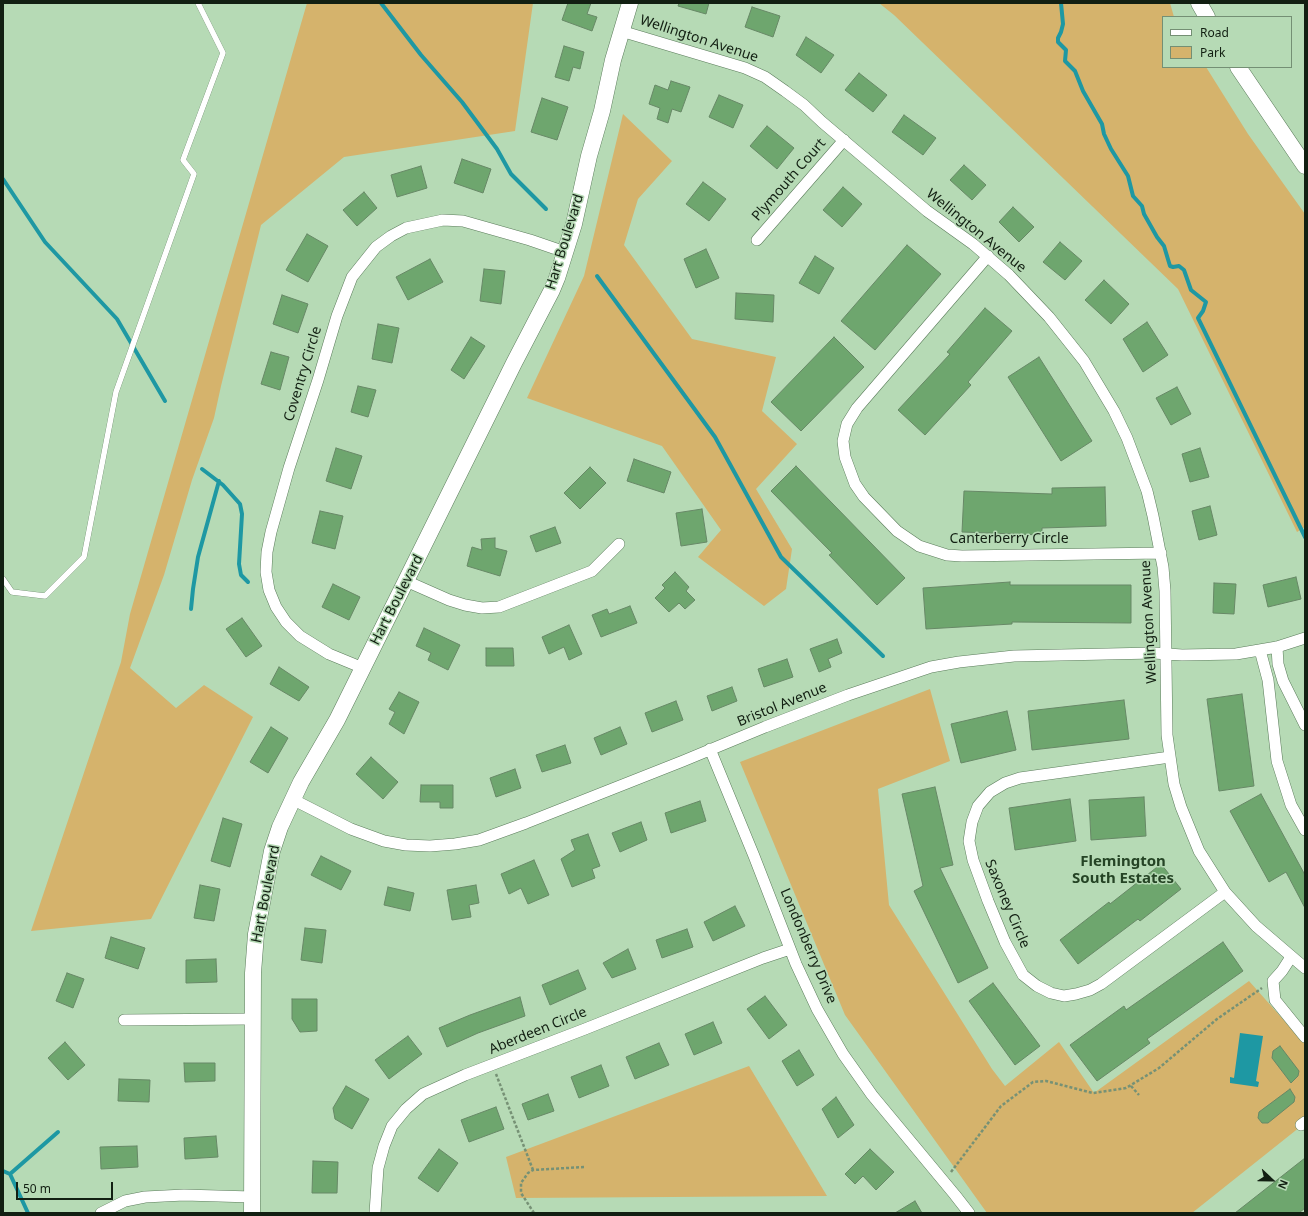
<!DOCTYPE html>
<style>
body{margin:0}
#map{position:relative;width:1308px;height:1216px;overflow:hidden;background:#b6dab5;font-family:"Noto Sans",sans-serif}
canvas{display:block}
.frame{position:absolute;inset:0;border:4px solid #121f12;pointer-events:none}
.legend{position:absolute;left:1162px;top:16px;width:130px;height:52px;box-sizing:border-box;background:#b6dab5;border:1px solid #748f74;margin:0;padding:5px 7px;list-style:none;font-size:12px;color:#121f12}
.legend li{display:flex;align-items:center;gap:8px;height:20px}
.legend b{width:20px;border:1px solid #748f74}
.north{position:absolute;left:1252px;top:1160px;width:40px;height:40px;-webkit-text-stroke:3px #b6dab5;paint-order:stroke;rotate:112deg;font-size:11px;font-weight:700;line-height:16px;text-align:center;color:#121f12}
.north::after{content:'';display:block;margin:auto;width:14px;height:18px;background:#121f12;clip-path:polygon(50% 0,100% 100%,50% 72%,0 100%)}
.scale{position:absolute;left:16px;top:1182px;width:97px;height:18px;box-sizing:border-box;border:2px solid #121f12;border-top:0;padding-left:5px;font-size:12px;line-height:14px;white-space:nowrap;color:#121f12;-webkit-text-stroke:3px #b6dab5;paint-order:stroke}
</style>
<div id="map">
<canvas width="1308" height="1216"></canvas>
<div class="frame"></div>
<ul class="legend">
<li><b style="height:5px;background:#fff"></b>Road</li>
<li><b style="height:11px;background:#d5b36c"></b>Park</li>
</ul>
<div class="north">N</div>
<div class="scale">50 m</div>
</div>
<script>
const g = document.querySelector('canvas').getContext('2d');
g.lineJoin = 'round';
function paint(path, color) {
  g.fillStyle = color;
  g.fill(path, 'evenodd');
}
function shape(rows) {
  const path = new Path2D();
  for (const r of rows) {
    path.moveTo(r[0], r[1]);
    for (let i = 2; i < r.length; i += 2) path.lineTo(r[i], r[i + 1]);
  }
  return path;
}
function strokePath(path, color, width, dash) {
  g.strokeStyle = color;
  g.lineWidth = width;
  g.lineCap = dash ? 'butt' : 'round';
  g.setLineDash(dash || []);
  g.stroke(path);
}
function label(font, color, halo, rows, align = 'center') {
  g.font = font + ' "Noto Sans",sans-serif';
  g.lineWidth = 3;
  g.setLineDash([]);
  g.textBaseline = 'middle';
  g.strokeStyle = halo;
  g.fillStyle = color;
  for (const [text, x, y, turn = 0] of rows) {
    g.save();
    g.translate(x, y);
    g.rotate((+turn || 0) * Math.PI / 180);
    g.textAlign = isNaN(turn) ? turn : align;
    if (halo) g.strokeText(text, 0, 0);
    g.fillText(text, 0, 0);
    g.restore();
  }
}
const green = shape([
 [307,3,533,3,515,131,344,157,261,225,221,386,214,418,192,480,164,575,130,668,176,708,204,685,253,717,151,919,31,931,121,662,130,614],
 [879,3,1170,3,1174,17,1163,17,1163,67,1206,67,1248,134,1305,214,1305,527,1297,532,1178,289,894,15],
 [623,114,672,161,638,199,624,245,692,339,776,357,762,411,797,444,756,489,792,549,786,589,764,606,698,557,721,530,662,446,527,398,584,276],
 [930,689,950,761,878,789,889,905,992,1069,1005,1086,1059,1042,1094,1093,1249,981,1305,1044,1305,1123,1192,1213,987,1213,845,1015,740,762],
 [749,1066,827,1196,516,1198,506,1157]
]);
const water = shape([
 [1240,1033,1263,1036,1256,1081,1259,1082,1258,1087,1230,1083,1230,1077,1234,1078]
]);
const stream = shape([
 [381,3,421,55,462,102,497,149,511,174,546,209],
 [1061,3,1063,24,1061,32,1058,38,1058,42,1066,50,1065,61,1075,71,1083,91,1102,124,1104,134,1111,149,1128,176,1133,196,1142,206,1144,214,1157,237,1164,246,1170,266,1173,267,1179,266,1184,270,1191,290,1206,302,1203,311,1198,318,1305,537],
 [3,179,45,242,117,319,165,401],
 [597,276,715,437,781,557,883,656],
 [202,469,223,485,240,504,242,514,239,564,241,575,248,582],
 [191,609,193,589,198,557,219,481],
 [3,1171,10,1174,28,1213],
 [10,1174,58,1132]
]);
const building = shape([
 [568,3,591,3,587,14,597,17,592,31,562,20,568,3],
 [679,3,709,3,706,14,678,6,679,3],
 [752,7,780,16,773,37,745,27,752,7],
 [806,37,834,55,821,73,796,55,806,37],
 [564,46,584,52,580,69,573,67,569,81,555,77,564,46],
 [859,73,887,95,873,112,845,90,859,73],
 [671,81,690,87,681,112,672,109,668,123,657,119,660,108,649,104,655,85,668,90,671,81],
 [719,95,743,105,733,128,709,117,719,95],
 [542,98,568,107,557,140,531,132,542,98],
 [904,115,936,138,923,155,892,132,904,115],
 [767,126,794,148,777,169,750,146,767,126],
 [462,159,491,169,483,193,454,183,462,159],
 [964,165,986,185,972,200,950,180,964,165],
 [421,166,427,188,397,197,391,175,421,166],
 [703,182,726,199,709,221,686,204,703,182],
 [843,187,862,204,842,227,823,210,843,187],
 [364,192,377,208,357,226,343,210,364,192],
 [1013,207,1034,227,1019,242,999,222,1013,207],
 [307,234,328,246,308,282,286,270,307,234],
 [1060,242,1082,261,1065,280,1043,262,1060,242],
 [907,245,941,274,875,350,841,321,907,245],
 [706,249,719,278,696,288,684,259,706,249],
 [815,256,834,268,819,294,799,283,815,256],
 [430,259,443,282,408,300,396,277,430,259],
 [484,269,505,271,501,304,480,301,484,269],
 [1104,280,1129,304,1111,324,1085,300,1104,280],
 [736,293,774,295,773,322,735,319,736,293],
 [282,295,308,304,298,333,273,324,282,295],
 [985,308,1012,331,968,382,971,385,925,435,898,410,950,354,947,352,985,308],
 [1147,322,1168,355,1143,372,1123,339,1147,322],
 [378,324,399,328,392,363,372,359,378,324],
 [471,337,485,346,464,379,451,370,471,337],
 [834,337,864,367,801,431,771,402,834,337],
 [271,352,289,357,280,390,261,384,271,352],
 [1039,357,1092,441,1061,461,1008,377,1039,357],
 [358,386,376,390,368,417,351,412,358,386],
 [1177,387,1191,414,1171,425,1156,398,1177,387],
 [336,448,362,456,351,489,326,481,336,448],
 [1200,448,1209,477,1190,482,1182,454,1200,448],
 [634,459,671,472,664,493,627,481,634,459],
 [796,466,905,578,877,605,829,555,832,553,771,491,796,466],
 [590,467,606,483,580,509,564,493,590,467],
 [1105,487,1106,526,1042,528,1042,535,962,532,964,491,1052,494,1052,488,1105,487],
 [1210,506,1217,535,1199,540,1192,511,1210,506],
 [702,509,707,542,681,546,676,513,702,509],
 [320,511,343,516,335,549,312,543,320,511],
 [555,527,561,543,536,552,530,536,555,527],
 [495,538,495,548,507,551,500,576,467,566,472,547,482,550,481,539,495,538],
 [675,572,689,587,686,591,695,600,685,609,679,603,669,612,655,598,665,588,662,585,675,572],
 [1296,577,1301,599,1268,607,1263,585,1296,577],
 [1010,582,1010,585,1131,585,1131,623,1012,622,1012,624,926,629,923,588,1010,582],
 [1214,583,1236,584,1234,614,1213,613,1214,583],
 [333,584,360,597,349,620,322,607,333,584],
 [630,606,637,623,601,637,592,615,607,609,609,614,630,606],
 [242,618,262,646,246,657,226,629,242,618],
 [569,625,582,654,569,660,564,647,549,654,542,637,569,625],
 [424,628,460,645,448,670,428,660,431,653,416,646,424,628],
 [837,639,842,653,828,659,831,667,819,672,810,649,837,639],
 [486,648,513,648,514,666,486,666,486,648],
 [787,659,793,677,764,687,758,669,787,659],
 [279,667,309,687,299,701,270,684,279,667],
 [732,687,737,701,712,711,707,696,732,687],
 [399,692,419,702,404,734,389,724,395,712,389,709,399,692],
 [1242,694,1254,786,1219,791,1207,699,1242,694],
 [1124,700,1129,739,1032,750,1028,711,1124,700],
 [676,701,683,720,652,732,645,713,676,701],
 [1007,711,1016,750,961,763,951,724,1007,711],
 [271,727,288,738,268,773,250,762,271,727],
 [620,727,627,744,601,755,594,738,620,727],
 [565,745,571,763,542,772,536,755,565,745],
 [371,757,398,782,383,799,356,774,371,757],
 [515,769,521,788,496,797,490,778,515,769],
 [421,785,453,785,453,808,440,808,440,802,420,802,421,785],
 [935,787,953,865,940,868,988,968,958,983,914,891,923,886,902,794,935,787],
 [1261,794,1305,875,1305,908,1286,872,1269,882,1230,811,1261,794],
 [1144,797,1146,836,1091,840,1089,800,1144,797],
 [1070,799,1076,841,1015,850,1009,808,1070,799],
 [700,801,706,821,671,833,665,813,700,801],
 [223,818,242,824,230,867,211,861,223,818],
 [641,822,647,840,620,852,612,833,641,822],
 [588,834,600,866,592,869,595,878,572,887,561,859,575,850,571,840,588,834],
 [321,856,351,871,341,890,311,875,321,856],
 [534,860,549,895,528,904,521,888,509,894,501,874,534,860],
 [1161,864,1181,889,1140,921,1138,919,1078,964,1060,940,1109,902,1110,904,1161,864],
 [200,885,220,889,214,921,194,918,200,885],
 [476,885,479,903,469,905,471,917,452,920,447,890,476,885],
 [388,887,414,893,410,911,384,905,388,887],
 [735,906,745,926,713,941,704,922,735,906],
 [305,928,326,930,322,963,301,960,305,928],
 [687,929,693,947,662,958,656,940,687,929],
 [111,937,145,948,138,969,105,958,111,937],
 [1223,942,1243,971,1147,1039,1150,1043,1097,1081,1070,1045,1124,1006,1126,1010,1223,942],
 [628,949,636,969,612,978,603,963,628,949],
 [216,959,217,982,186,983,186,960,216,959],
 [578,970,586,989,550,1005,542,985,578,970],
 [67,973,84,979,73,1008,56,1001,67,973],
 [993,983,1040,1046,1015,1065,969,1001,993,983],
 [765,996,787,1025,769,1039,747,1009,765,996],
 [520,997,525,1016,478,1033,447,1047,439,1028,470,1015,520,997],
 [292,999,317,999,317,1031,300,1032,292,1019,292,999],
 [713,1022,722,1043,694,1055,685,1034,713,1022],
 [408,1036,422,1054,389,1079,375,1060,408,1036],
 [65,1042,85,1065,68,1080,48,1058,65,1042],
 [659,1043,669,1065,635,1079,626,1057,659,1043],
 [1280,1046,1299,1071,1298,1076,1291,1083,1272,1058,1273,1051,1280,1046],
 [799,1050,814,1075,797,1086,782,1061,799,1050],
 [184,1063,215,1063,215,1081,185,1082,184,1063],
 [601,1065,609,1086,579,1098,571,1077,601,1065],
 [119,1079,150,1080,149,1102,118,1101,119,1079],
 [346,1086,369,1099,352,1129,335,1119,333,1108,346,1086],
 [1290,1089,1295,1097,1294,1102,1268,1123,1262,1123,1258,1118,1259,1112,1290,1089],
 [548,1094,554,1111,528,1120,522,1104,548,1094],
 [836,1097,854,1125,838,1138,822,1109,836,1097],
 [496,1107,504,1129,469,1142,461,1120,496,1107],
 [216,1136,218,1157,185,1159,184,1138,216,1136],
 [137,1146,138,1167,101,1169,100,1147,137,1146],
 [439,1149,458,1163,438,1192,418,1178,439,1149],
 [870,1149,894,1172,876,1190,863,1176,855,1184,845,1174,870,1149],
 [1305,1158,1305,1208,1299,1213,1235,1213,1305,1158],
 [313,1161,338,1162,337,1193,312,1193,313,1161],
 [915,1201,922,1213,895,1213,915,1201]
]);
const path = shape([
 [496,1074,533,1170],
 [1131,1086,1139,1095],
 [951,1172,1001,1106,1033,1082,1046,1081,1093,1093,1126,1088,1159,1068,1217,1019,1262,988],
 [534,1213,521,1193,521,1183,528,1173,533,1170,584,1167]
]);
const lane = shape([
 [3,579,12,592,45,596,84,557,116,392,194,174,183,160,223,53,198,3]
]);
const street = shape([
 [621,31,745,68,765,77,785,91,804,105,822,122,927,211,973,244,1009,275,1049,317,1084,361,1114,411,1127,438,1147,491,1153,516,1163,567,1165,591,1167,735,1174,784,1181,807,1199,851,1225,892,1256,926,1305,968],
 [757,240,844,140],
 [988,256,857,408,847,424,843,441,845,457,855,484,864,497,897,531,919,546,947,555,962,556,1161,553],
 [406,581,449,600,465,605,482,608,499,607,592,571,619,544],
 [1277,647,1278,664,1283,681,1305,725],
 [1260,650,1268,680,1277,761,1291,805,1305,830],
 [363,668,329,654,300,636,286,622,276,607,269,590,266,572,267,552,271,532,289,468,318,380,337,316,352,277,376,247,391,236,406,228,443,220,463,221,530,240,565,252],
 [710,749,754,856,796,964,817,1009,843,1054,872,1095,955,1195,969,1213],
 [1170,757,1020,778,1005,783,990,792,978,806,972,822,969,841,973,860,988,901,1005,942,1023,975,1037,986,1051,993,1064,996,1076,994,1090,990,1101,984,1225,892],
 [292,799,351,829,384,841,406,845,430,846,455,844,479,840,526,823,683,761,765,727,848,695,931,667,959,662,1014,656,1154,653,1182,655,1236,654,1277,647,1305,638],
 [1291,957,1282,971,1273,981,1275,1000,1305,1037],
 [124,1020,252,1019],
 [1301,1125,1305,1122],
 [101,1213,125,1201,145,1197,184,1195,252,1197],
 [375,1213,378,1168,384,1146,392,1126,406,1109,423,1094,465,1075,585,1029,763,958,790,949]
]);
const secondary = shape([
 [1199,3,1207,17],
 [1238,67,1305,166],
 [252,1213,253,973,256,934,272,851,280,827,301,782,337,720,514,363,552,290,557,278,574,224,589,156,602,111,613,60,630,3]
]);
const streetNames = [
 ["Wellington Avenue",699,39,18],
 ["Plymouth Court",789,180,-49],
 ["Wellington Avenue",976,231,39],
 ["Hart Boulevard",565,242,-73],
 ["Coventry Circle",303,374,-73],
 ["Canterberry Circle",1009,539],
 ["Hart Boulevard",397,600,-63],
 ["Wellington Avenue",1149,622,-93],
 ["Bristol Avenue",782,705,-22],
 ["Hart Boulevard",266,894,-79],
 ["Saxoney Circle",1007,904,67],
 ["Londonberry Drive",808,946,67],
 ["Aberdeen Circle",538,1031,-22]
];
const neighbourhoodNames = [
 ["Flemington",1123,862],
 ["South Estates",1123,879]
];
paint(green, '#d5b36c');
paint(water, '#1e98a3');
strokePath(stream, '#1e98a3', 4);
paint(building, '#6ea66e');
strokePath(building, '#678866', 1);
strokePath(lane, '#5b7c5b', 6);
strokePath(street, '#5b7c5b', 12);
strokePath(secondary, '#5b7c5b', 17);
strokePath(path, '#769175', 2.5, [3, 2]);
strokePath(lane, '#fff', 5.5);
strokePath(street, '#fff', 11);
strokePath(secondary, '#fff', 16);
label('14px', '#121f12', '#b6dab5', streetNames);
label('bold 15px', '#254425', '#b6dab5', neighbourhoodNames);
</script>
